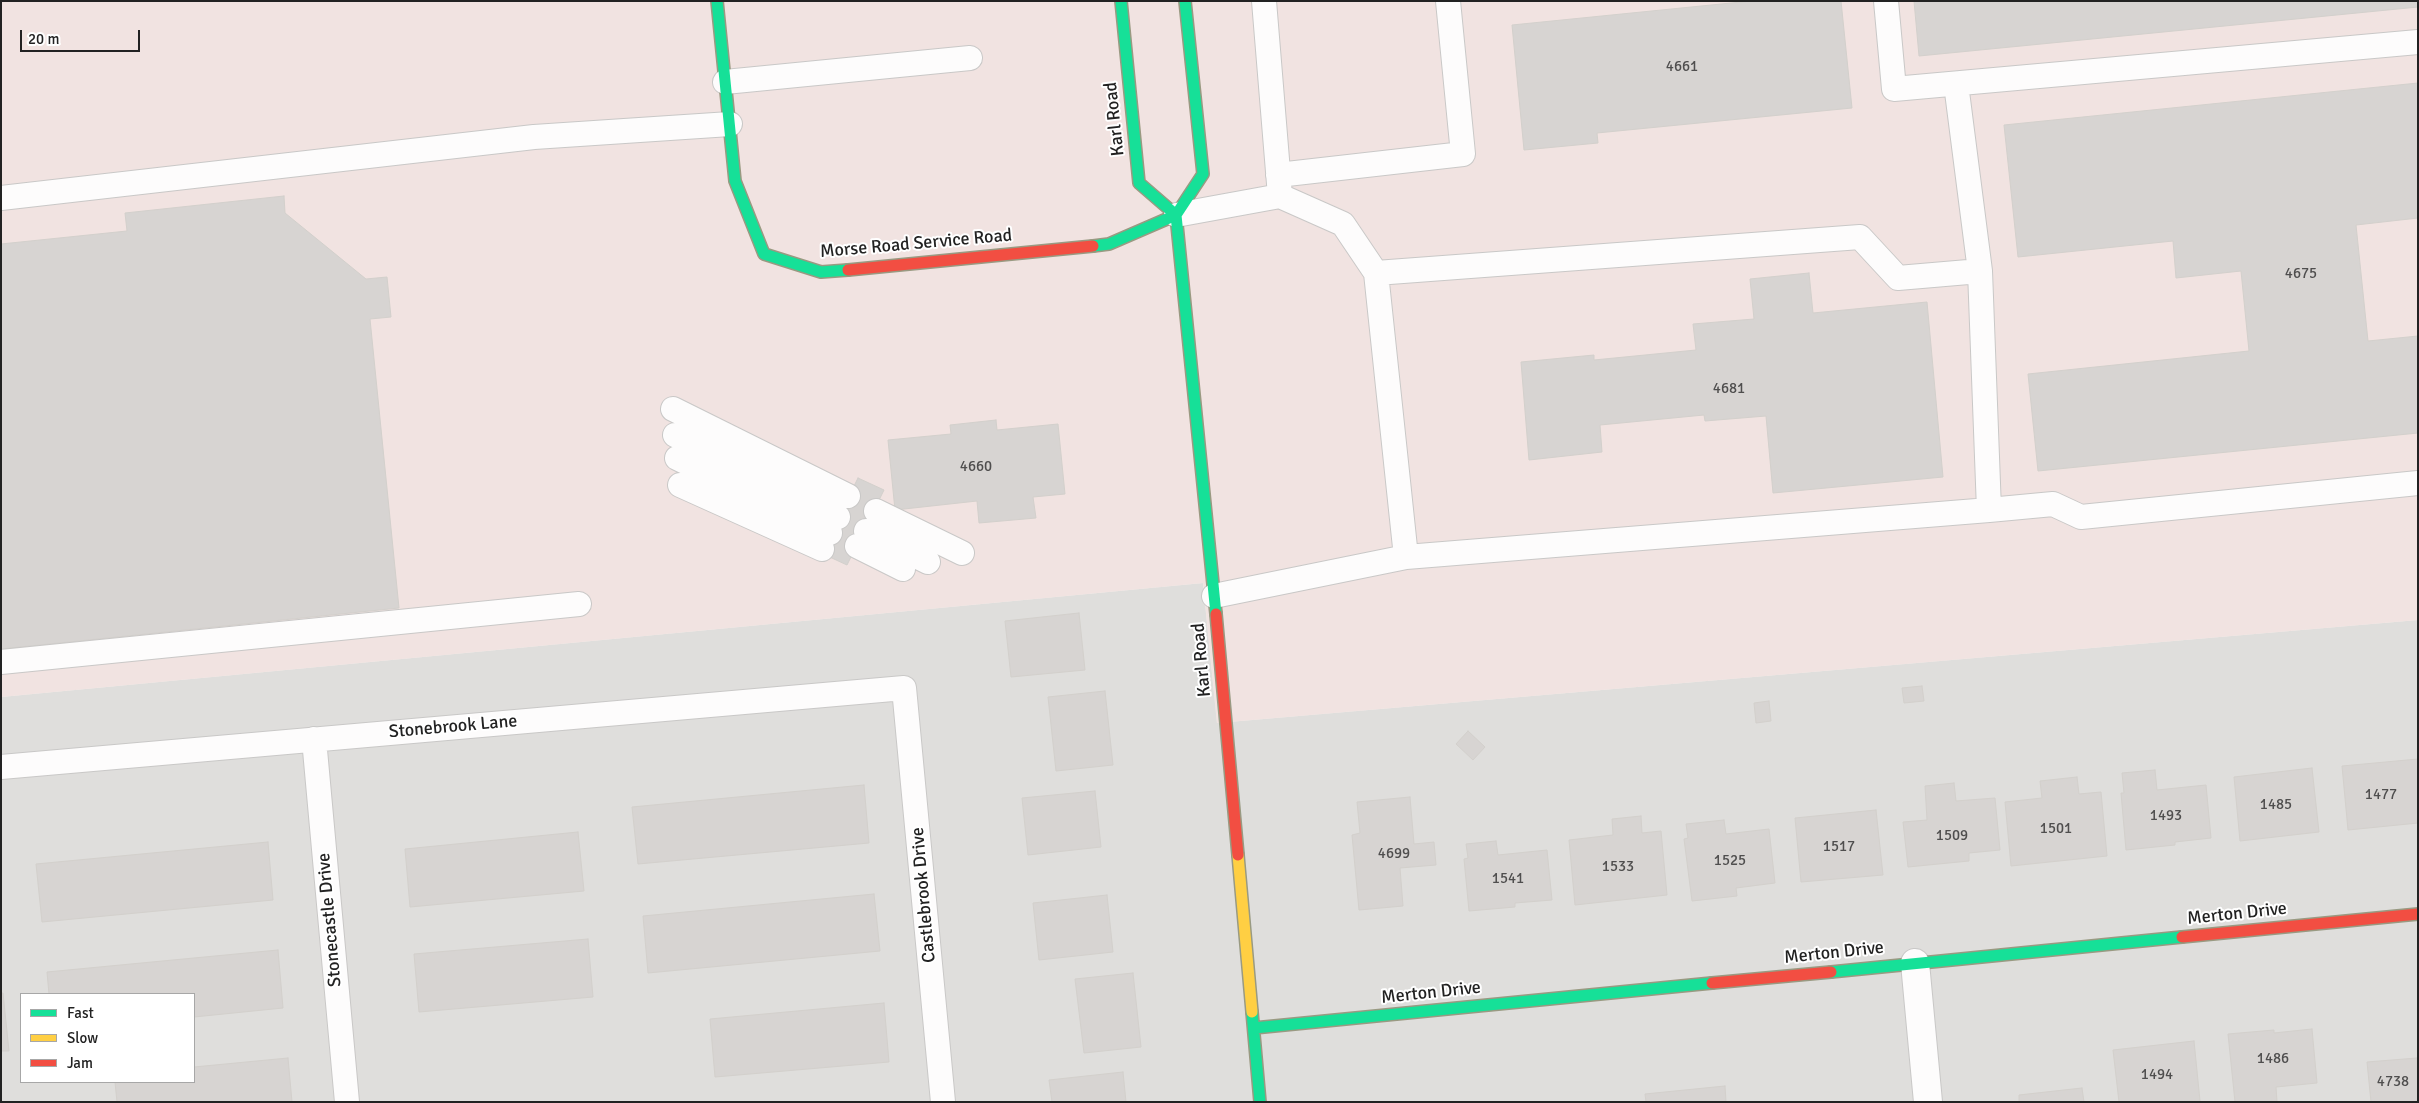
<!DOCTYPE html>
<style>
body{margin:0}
#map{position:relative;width:2419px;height:1103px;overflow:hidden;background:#f0eeeb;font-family:Signika,sans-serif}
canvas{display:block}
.frame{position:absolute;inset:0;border:2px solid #222;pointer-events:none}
.legend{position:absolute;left:20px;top:993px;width:175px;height:90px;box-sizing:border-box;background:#fff;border:1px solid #a7a7a7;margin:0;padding:6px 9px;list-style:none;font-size:15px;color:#222}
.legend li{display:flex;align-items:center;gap:10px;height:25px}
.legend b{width:25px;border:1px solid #a7a7a7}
.scale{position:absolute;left:20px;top:30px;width:120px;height:22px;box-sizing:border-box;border:2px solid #222;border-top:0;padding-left:6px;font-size:15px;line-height:18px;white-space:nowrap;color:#222;-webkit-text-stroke:4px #fff;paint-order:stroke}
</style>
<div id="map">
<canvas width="2419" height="1103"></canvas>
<div class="frame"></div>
<ul class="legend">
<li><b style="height:6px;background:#16e098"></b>Fast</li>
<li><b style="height:6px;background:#ffcf43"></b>Slow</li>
<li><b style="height:6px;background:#f24e42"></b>Jam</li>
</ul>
<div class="scale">20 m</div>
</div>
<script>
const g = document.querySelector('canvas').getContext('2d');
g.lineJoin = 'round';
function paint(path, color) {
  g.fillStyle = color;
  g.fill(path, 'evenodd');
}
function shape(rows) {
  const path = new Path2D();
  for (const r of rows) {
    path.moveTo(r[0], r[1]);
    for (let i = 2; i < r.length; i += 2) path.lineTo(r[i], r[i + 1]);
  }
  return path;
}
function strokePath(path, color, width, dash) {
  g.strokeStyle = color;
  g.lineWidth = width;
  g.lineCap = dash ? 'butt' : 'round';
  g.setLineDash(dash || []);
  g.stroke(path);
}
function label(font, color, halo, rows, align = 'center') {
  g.font = font + ' Signika,sans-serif';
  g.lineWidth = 4;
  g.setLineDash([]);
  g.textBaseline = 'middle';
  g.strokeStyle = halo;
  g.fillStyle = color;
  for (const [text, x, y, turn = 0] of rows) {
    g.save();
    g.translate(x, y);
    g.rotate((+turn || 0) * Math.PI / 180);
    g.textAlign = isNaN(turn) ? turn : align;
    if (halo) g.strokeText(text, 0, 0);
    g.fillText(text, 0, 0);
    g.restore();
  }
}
const residential = shape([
 [1203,583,1217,723,2418,620,2418,1102,1,1102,1,697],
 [21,994,194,994,194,1082,21,1082]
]);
const commercial = shape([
 [1,1,2418,1,2418,620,1217,723,1203,583,1,697]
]);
const building = shape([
 [1751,1,1841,1,1852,108,1597,133,1598,143,1524,150,1512,25,1751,1],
 [1914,1,2418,1,2418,7,1919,56,1914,1],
 [2418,83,2418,218,2356,225,2368,341,2418,336,2418,433,2038,471,2028,374,2249,351,2241,271,2176,278,2173,241,2018,257,2004,125,2418,83],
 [284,196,285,213,366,279,387,277,391,317,370,319,399,608,1,649,1,244,127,231,125,213,284,196],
 [1809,273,1813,313,1927,302,1943,477,1773,493,1766,416,1705,421,1704,415,1600,425,1602,452,1529,460,1521,362,1594,355,1594,360,1696,350,1693,324,1754,319,1750,279,1809,273],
 [996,420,997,430,1058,424,1065,494,1033,497,1036,518,979,523,977,501,895,510,888,440,951,434,950,425,996,420],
 [858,478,884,490,847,565,821,553,858,478],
 [1079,613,1085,670,1011,677,1005,621,1079,613],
 [1922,686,1924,701,1904,703,1902,688,1922,686],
 [1105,691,1113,765,1056,771,1048,697,1105,691],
 [1769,701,1771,721,1756,723,1754,703,1769,701],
 [1468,731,1485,747,1473,760,1456,744,1468,731],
 [2418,759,2418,823,2348,830,2342,766,2418,759],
 [2312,768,2319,832,2240,841,2234,777,2312,768],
 [2155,770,2157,790,2206,785,2211,838,2175,842,2175,845,2126,850,2121,793,2124,793,2122,773,2155,770],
 [2077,777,2079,794,2101,792,2107,856,2011,866,2005,802,2042,798,2040,781,2077,777],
 [1954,783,1956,801,1995,798,2000,850,1969,853,1969,861,1908,867,1903,822,1927,820,1925,786,1954,783],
 [864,785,869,843,638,864,632,807,864,785],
 [1095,791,1101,847,1028,855,1022,798,1095,791],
 [1410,797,1414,844,1434,842,1436,865,1400,868,1403,906,1359,910,1352,835,1360,833,1357,802,1410,797],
 [1876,810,1883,875,1801,882,1795,818,1876,810],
 [1641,816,1642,833,1661,831,1667,895,1575,905,1569,840,1613,835,1612,819,1641,816],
 [1724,820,1726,834,1769,829,1775,883,1736,888,1737,896,1692,901,1684,839,1688,838,1686,824,1724,820],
 [578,832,584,891,410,907,405,849,578,832],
 [1496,841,1498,855,1547,850,1552,900,1515,903,1515,907,1469,911,1464,859,1468,858,1466,844,1496,841],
 [268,842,273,900,42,922,36,864,268,842],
 [874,894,880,951,648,973,643,916,874,894],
 [1107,895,1113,952,1039,960,1033,903,1107,895],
 [588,939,593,997,419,1012,414,954,588,939],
 [278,950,283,1008,194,1017,194,994,49,994,47,972,278,950],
 [1133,973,1141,1047,1084,1053,1075,979,1133,973],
 [1,993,3,993,9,1051,1,1051,1,993],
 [884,1003,889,1062,715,1077,710,1019,884,1003],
 [2312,1029,2317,1083,2276,1087,2277,1102,2235,1102,2228,1034,2274,1030,2274,1033,2312,1029],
 [2194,1041,2200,1101,2119,1102,2113,1050,2194,1041],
 [288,1058,292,1102,117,1102,115,1082,194,1082,194,1067,288,1058],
 [2417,1058,2418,1102,2371,1102,2367,1062,2417,1058],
 [1123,1072,1126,1102,1052,1102,1049,1080,1123,1072],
 [1725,1086,1726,1102,1646,1102,1645,1094,1725,1086],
 [2082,1088,2084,1102,2019,1102,2019,1095,2082,1088]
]);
const lane = shape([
 [1264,1,1280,196,1343,224,1376,273,1860,237,1898,278,1980,271,1989,510,2053,504,2081,517,2418,483],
 [1886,1,1894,89,2418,42],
 [725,82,970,58],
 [1956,84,1980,271],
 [1278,175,1463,154,1448,1],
 [1,198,534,137,730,124],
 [1176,215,1280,196],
 [1376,273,1406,557,1989,510],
 [673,409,848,496],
 [675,435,838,517],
 [677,458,830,533],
 [680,485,822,549],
 [876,511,962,553],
 [866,531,928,562],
 [857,546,903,569],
 [1214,596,1406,557],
 [1,662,579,604],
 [314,739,347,1102],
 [1,767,904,688,943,1102]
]);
const street = shape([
 [1915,963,1928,1102]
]);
const fast = shape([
 [717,1,735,181,764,254,821,272,848,270],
 [1121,1,1139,183,1176,215],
 [1185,1,1203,174,1176,215,1216,614],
 [1093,246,1109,244,1176,215],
 [1831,972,2182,937],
 [1252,1012,1260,1102],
 [1254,1028,1712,983]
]);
const slow = shape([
 [1238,855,1252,1012]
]);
const jam = shape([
 [848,270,1093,246],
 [1216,614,1238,855],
 [2182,937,2418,914],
 [1712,983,1831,972]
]);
const numberNames = [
 ["4661",1682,67],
 ["4675",2301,274],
 ["4681",1729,389],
 ["4660",976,467],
 ["1477",2381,795],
 ["1485",2276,805],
 ["1493",2166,816],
 ["1501",2056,829],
 ["1509",1952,836],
 ["1517",1839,847],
 ["4699",1394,854],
 ["1525",1730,861],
 ["1533",1618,867],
 ["1541",1508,879],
 ["1486",2273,1059],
 ["1494",2157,1075],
 ["4738",2393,1082]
];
const streetNames = [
 ["Karl Road",1115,119,-96],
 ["Morse Road Service Road",916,244,-5],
 ["Karl Road",1202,660,-95],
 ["Stonebrook Lane",453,727,-5],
 ["Castlebrook Drive",924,895,-95],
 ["Merton Drive",2237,914,-6],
 ["Stonecastle Drive",330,920,-95],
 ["Merton Drive",1834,953,-6],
 ["Merton Drive",1431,993,-6]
];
paint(residential, '#dfdedc');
paint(commercial, '#f1e3e1');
paint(building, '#d7d4d2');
strokePath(building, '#d3d0cc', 1);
strokePath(lane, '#c9c8c7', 26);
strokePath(street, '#c9c8c7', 30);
strokePath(fast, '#999a82', 14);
strokePath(slow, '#999a82', 14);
strokePath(jam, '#999a82', 14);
strokePath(lane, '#fdfcfc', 24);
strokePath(street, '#fdfcfc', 28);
strokePath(fast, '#16e098', 11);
strokePath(slow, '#ffcf43', 11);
strokePath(jam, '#f24e42', 11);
label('15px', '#4f4e4e', null, numberNames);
label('18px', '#222', '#fff', streetNames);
</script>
